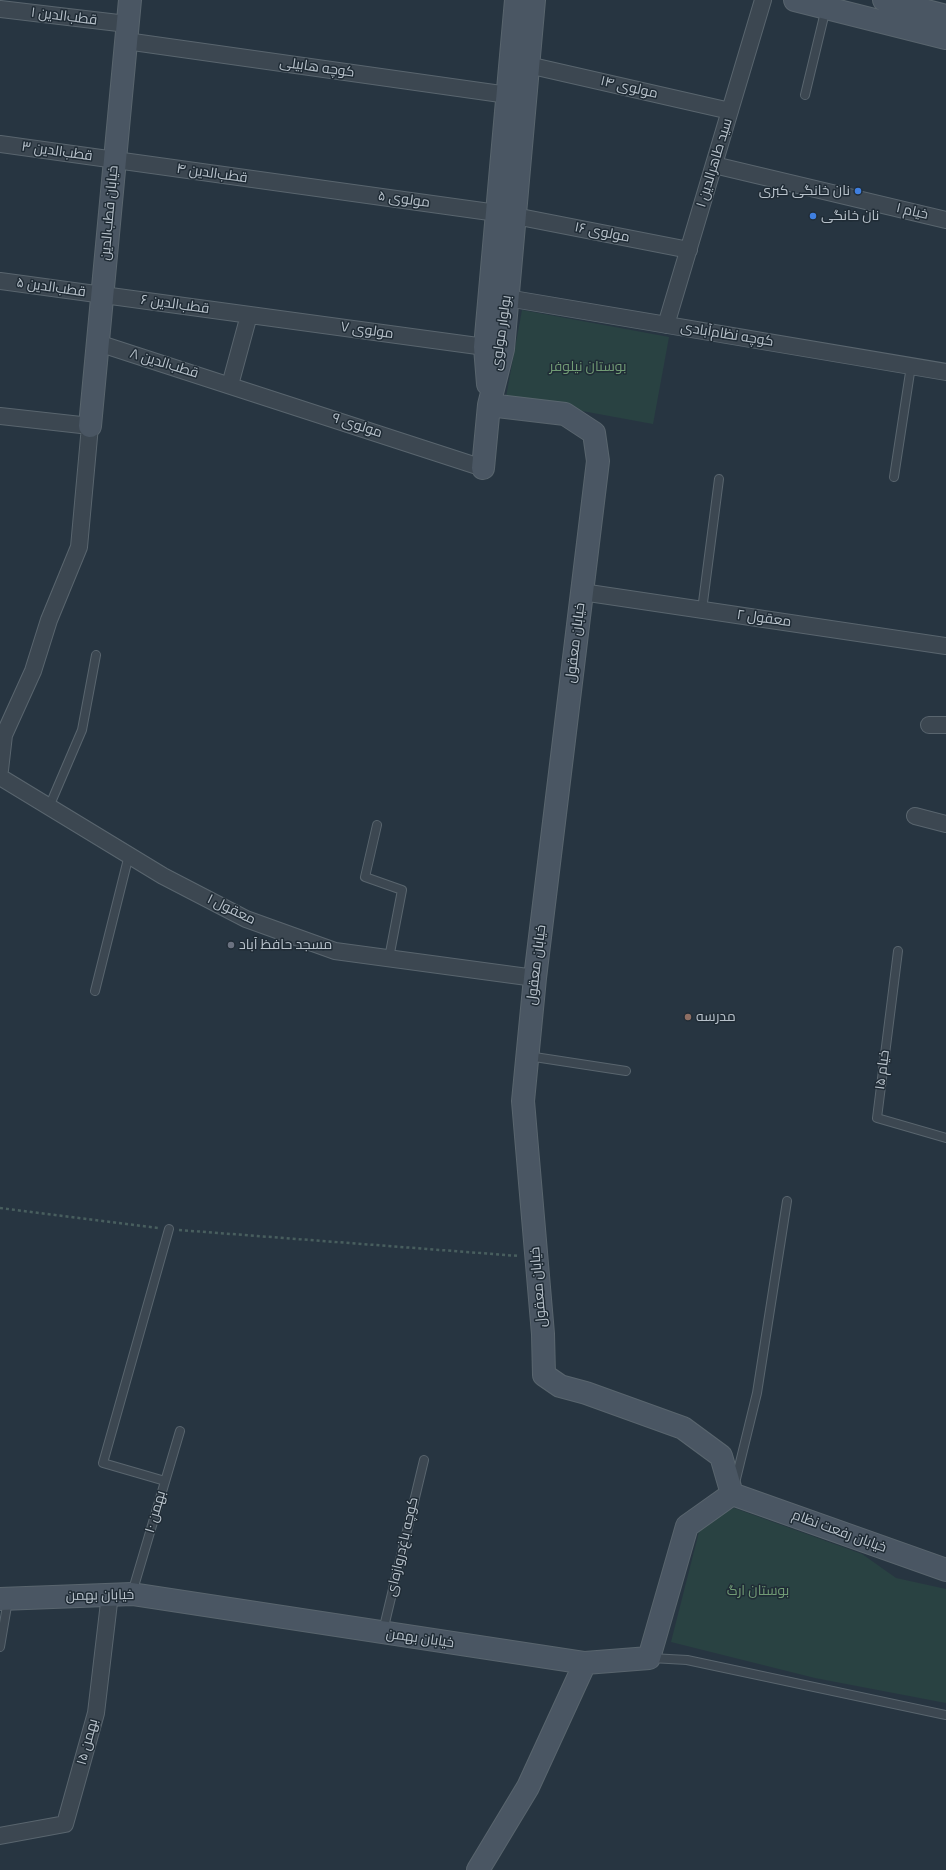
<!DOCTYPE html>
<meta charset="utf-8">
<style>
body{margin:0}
canvas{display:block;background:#273541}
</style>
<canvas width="946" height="1870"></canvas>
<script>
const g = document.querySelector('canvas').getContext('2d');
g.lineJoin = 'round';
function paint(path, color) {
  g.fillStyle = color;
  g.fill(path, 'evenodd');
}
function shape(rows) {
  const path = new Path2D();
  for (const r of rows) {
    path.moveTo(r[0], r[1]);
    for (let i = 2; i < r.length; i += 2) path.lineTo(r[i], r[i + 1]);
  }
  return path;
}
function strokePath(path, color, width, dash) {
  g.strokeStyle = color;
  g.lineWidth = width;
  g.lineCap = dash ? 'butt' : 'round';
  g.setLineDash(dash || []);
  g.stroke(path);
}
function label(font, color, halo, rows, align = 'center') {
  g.font = font + ' "Roboto Condensed",Cairo,sans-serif';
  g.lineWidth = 3;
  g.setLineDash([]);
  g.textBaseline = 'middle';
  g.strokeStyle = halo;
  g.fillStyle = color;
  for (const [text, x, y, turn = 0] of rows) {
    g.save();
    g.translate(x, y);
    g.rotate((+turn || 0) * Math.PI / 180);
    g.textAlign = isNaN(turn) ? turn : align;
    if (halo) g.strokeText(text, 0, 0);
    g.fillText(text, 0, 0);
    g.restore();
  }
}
const green = shape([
 [522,310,669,337,653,424,506,397],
 [734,1508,862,1554,896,1578,946,1589,946,1703,815,1678,671,1642,701,1524]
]);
const path = shape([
 [0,1208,158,1228],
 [179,1230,519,1256]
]);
const lane = shape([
 [805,95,826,8],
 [894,477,911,366],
 [702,610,719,479],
 [49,807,82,730,96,655],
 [377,825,365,877,402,890,389,958],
 [898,951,877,1118,946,1138],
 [95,991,129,855],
 [528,1056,626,1071],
 [165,1481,103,1463,169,1229],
 [735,1483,757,1393,787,1201],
 [132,1593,180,1431],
 [383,1631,424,1460],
 [0,1647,8,1600],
 [651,1658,687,1660,946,1715]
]);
const street = shape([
 [0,9,127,24],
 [126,41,508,95],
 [528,65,730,111],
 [0,144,497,213],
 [714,165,946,220],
 [515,216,689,250],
 [0,281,485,347],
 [507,298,946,372],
 [666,325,763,0],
 [98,343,483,468],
 [230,385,249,315],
 [0,416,90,426,79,547,49,620,33,671,4,735,0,770],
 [582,592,946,646],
 [929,725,946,725],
 [0,777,163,876,246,919,335,951,535,978],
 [915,816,946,824],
 [0,1836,65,1824,96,1713,110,1594]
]);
const secondary = shape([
 [795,0,946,38],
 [884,0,946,16],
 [488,384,485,347,516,0],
 [489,405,565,414,594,433,598,461,535,978,523,1101,543,1334,544,1375,560,1386,586,1393,683,1428,721,1456,732,1494],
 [90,426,130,0],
 [483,468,489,405,503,349,534,0],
 [732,1494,946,1570],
 [0,1599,132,1594,585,1663,649,1658,687,1526,732,1494],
 [478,1870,528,1787,585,1663]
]);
const markers = [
 [858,191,4,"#3f7fe0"],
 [813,216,4,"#3f7fe0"],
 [231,945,4,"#6b7280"],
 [688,1017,4,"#8d6e63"]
];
const streetNames = [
 ["قطب‌الدین ۱",64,17,7],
 ["کوچه هابیلی",317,68,8],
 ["مولوی ۱۴",629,88,13],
 ["قطب‌الدین ۳",57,152,8],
 ["سید طاهرالدین ۱",715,163,-73],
 ["قطب‌الدین ۴",212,174,8],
 ["مولوی ۵",404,200,8],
 ["خیام ۱",912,212,13],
 ["خیابان قطب‌الدین",110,213,-85],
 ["مولوی ۱۶",602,233,11],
 ["قطب‌الدین ۵",51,288,8],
 ["قطب‌الدین ۶",175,305,8],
 ["مولوی ۷",367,331,8],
 ["بولوار مولوی",502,333,-82],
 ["کوچه نظام‌آبادی",727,335,9],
 ["قطب‌الدین ۸",164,364,17],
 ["مولوی ۹",357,426,18],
 ["معقول ۲",764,619,8],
 ["خیابان معقول",576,643,-83],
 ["معقول ۱",231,910,26],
 ["خیابان معقول",537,965,-83],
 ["خیام ۱۵",883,1070,-83],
 ["خیابان معقول",539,1287,-95],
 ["بهمن ۱۰",156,1512,-74],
 ["خیابان رفعت نظام",839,1532,20],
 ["کوچه باغ‌دروازه‌ای",403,1547,-77],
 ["خیابان بهمن",100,1596,-1],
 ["خیابان بهمن",420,1639,8],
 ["بهمن ۱۵",88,1742,-75]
];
const poiNames = [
 ["نان خانگی کبری",850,191,"right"],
 ["نان خانگی",821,216],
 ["مسجد حافظ آباد",239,945],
 ["مدرسه",696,1017]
];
const parkNames = [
 ["بوستان نیلوفر",588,367],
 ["بوستان ارگ",758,1591]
];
paint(green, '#294242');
strokePath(lane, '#59656e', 10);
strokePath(street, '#59656e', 18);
strokePath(secondary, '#59656e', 24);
strokePath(path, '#485e5e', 2.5, [3, 3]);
strokePath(lane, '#3c4751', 8);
strokePath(street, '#3c4751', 16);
strokePath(secondary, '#4a5663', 22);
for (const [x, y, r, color] of markers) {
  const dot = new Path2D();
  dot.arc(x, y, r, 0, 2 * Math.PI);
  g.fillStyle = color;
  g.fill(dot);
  strokePath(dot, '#202c36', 1.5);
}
label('14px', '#b8c2cb', '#202c36', streetNames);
label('14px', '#b8c2cb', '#202c36', poiNames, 'left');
label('14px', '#719b75', '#202c36', parkNames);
</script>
